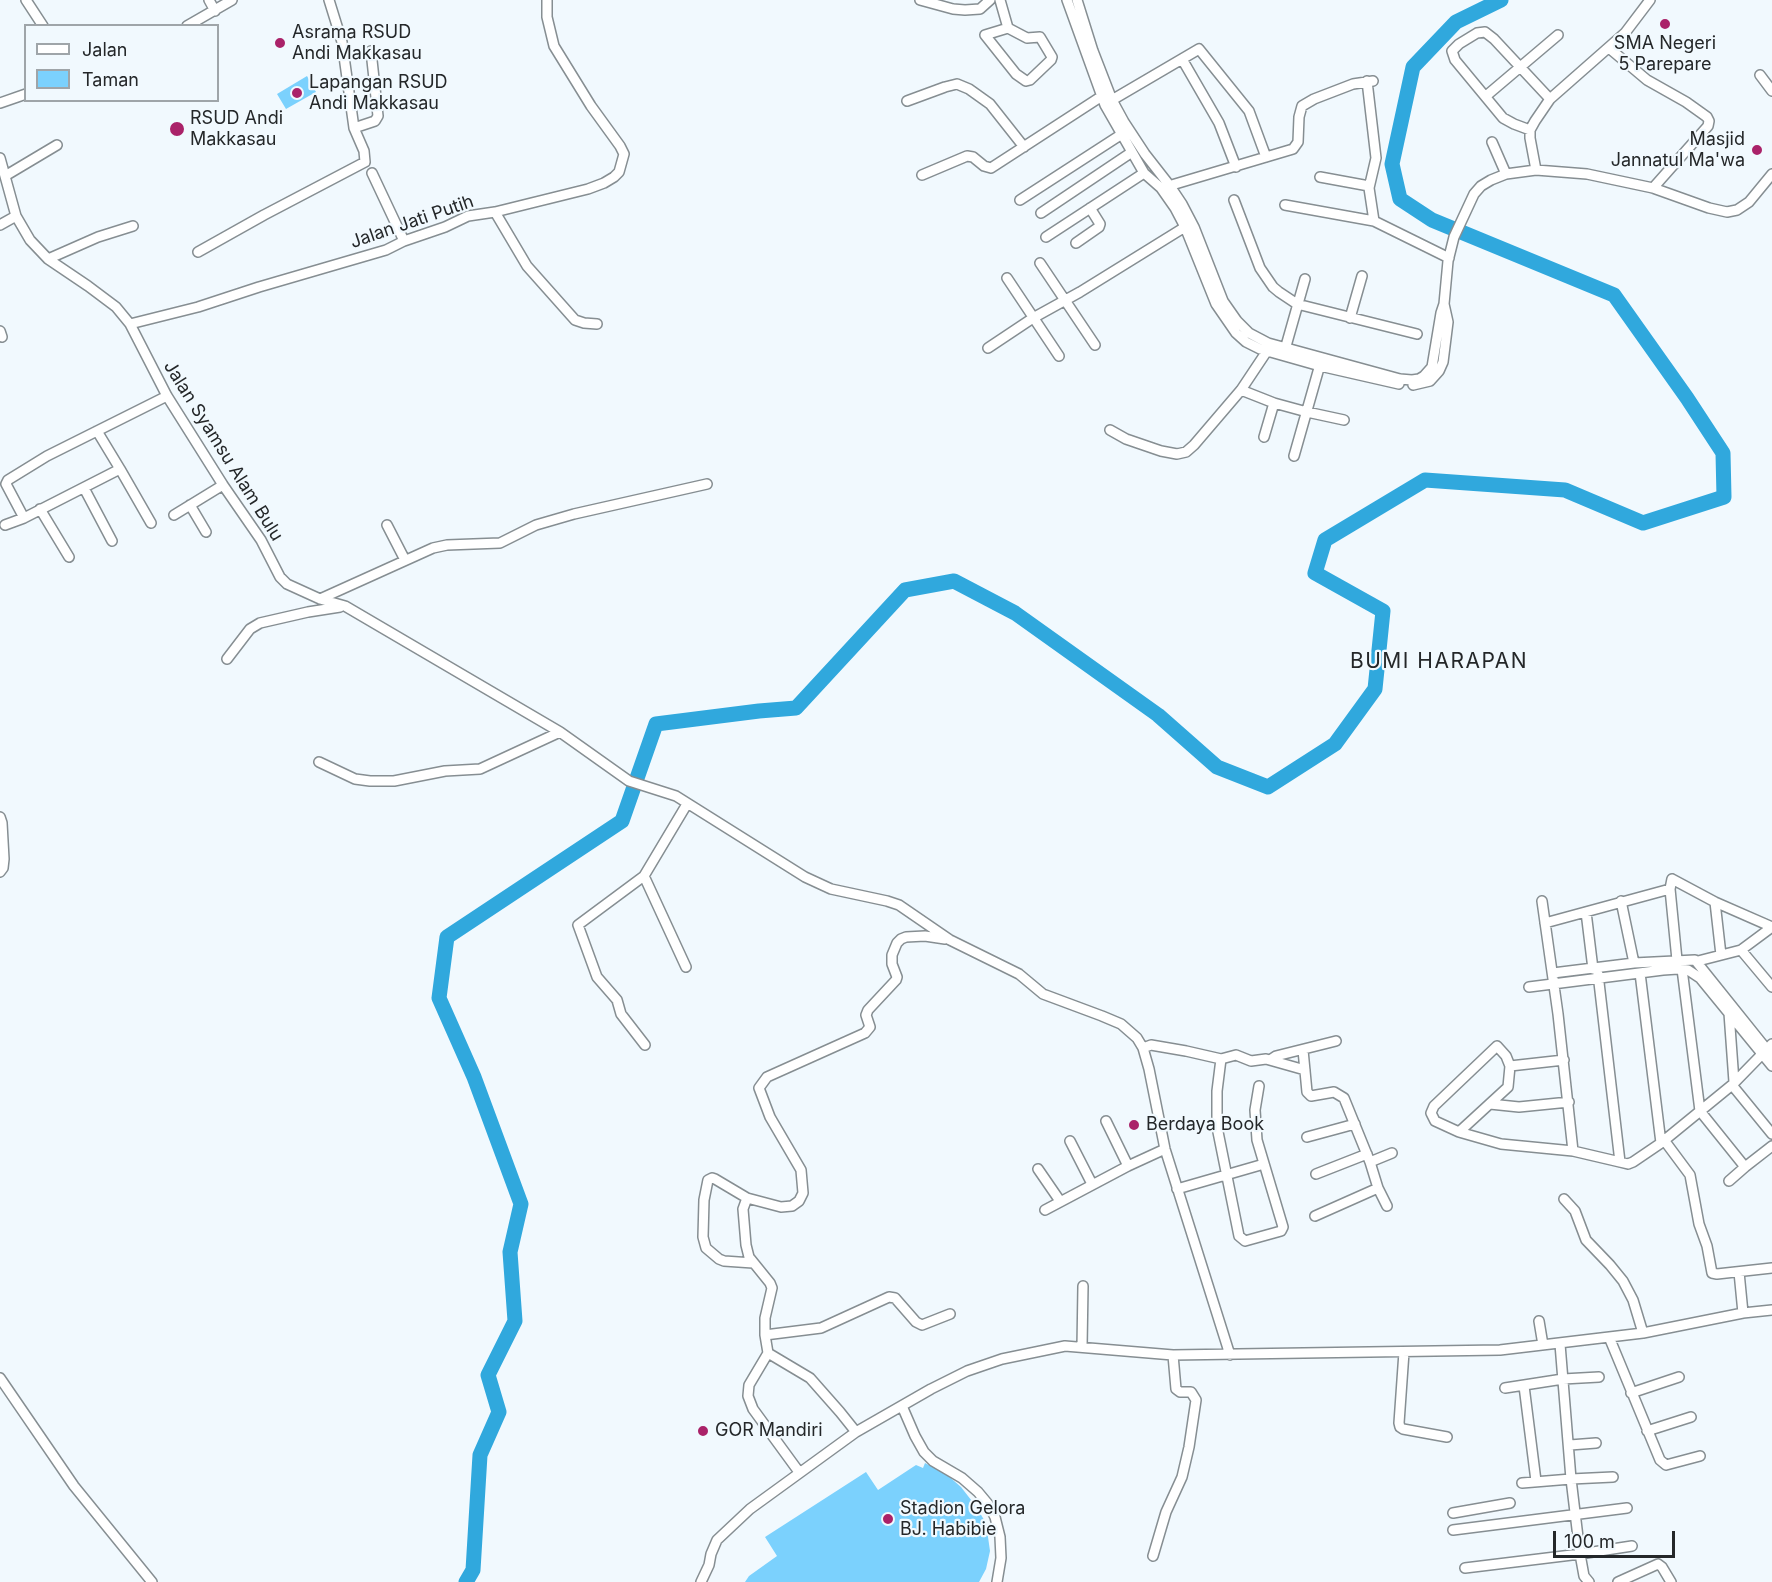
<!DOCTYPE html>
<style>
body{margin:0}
#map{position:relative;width:1772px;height:1582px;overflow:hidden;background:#f1f9fe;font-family:Inter,sans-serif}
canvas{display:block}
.legend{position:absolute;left:24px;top:24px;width:195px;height:78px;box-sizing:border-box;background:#f1f9fe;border:2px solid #9fa5a9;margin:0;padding:8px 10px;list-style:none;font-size:18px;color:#242729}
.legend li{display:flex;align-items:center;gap:12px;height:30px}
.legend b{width:30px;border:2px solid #9fa5a9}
.scale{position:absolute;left:1553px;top:1531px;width:122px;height:27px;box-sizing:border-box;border:3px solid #242729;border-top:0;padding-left:8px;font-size:18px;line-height:21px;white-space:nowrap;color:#242729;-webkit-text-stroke:4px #f1f9fe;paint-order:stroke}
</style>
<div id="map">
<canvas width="1772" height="1582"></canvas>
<ul class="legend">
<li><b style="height:8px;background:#fff"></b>Jalan</li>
<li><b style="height:16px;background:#7bd1fd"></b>Taman</li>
</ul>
<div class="scale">100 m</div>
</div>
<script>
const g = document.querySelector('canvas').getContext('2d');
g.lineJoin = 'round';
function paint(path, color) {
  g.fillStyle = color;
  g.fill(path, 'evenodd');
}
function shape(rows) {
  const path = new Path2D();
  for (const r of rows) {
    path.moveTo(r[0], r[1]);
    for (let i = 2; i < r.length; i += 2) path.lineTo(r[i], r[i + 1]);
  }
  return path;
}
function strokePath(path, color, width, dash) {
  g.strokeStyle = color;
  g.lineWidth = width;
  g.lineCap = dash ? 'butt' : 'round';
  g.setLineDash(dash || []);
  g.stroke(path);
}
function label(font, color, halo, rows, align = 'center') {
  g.font = font + ' Inter,sans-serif';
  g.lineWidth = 4.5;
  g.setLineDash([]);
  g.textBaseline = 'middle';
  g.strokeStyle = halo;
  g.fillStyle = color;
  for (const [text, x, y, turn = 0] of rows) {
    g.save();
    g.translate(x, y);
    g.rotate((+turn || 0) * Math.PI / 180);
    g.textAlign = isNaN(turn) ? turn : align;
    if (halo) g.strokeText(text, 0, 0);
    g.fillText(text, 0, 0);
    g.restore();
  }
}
const green = shape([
 [307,76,316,92,286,109,277,94],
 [925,1463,946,1474,961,1487,975,1505,986,1523,990,1551,986,1569,979,1582,745,1582,749,1576,777,1556,765,1537,866,1472,878,1490,916,1465,923,1468]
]);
const river = shape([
 [466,1582,473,1570,480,1455,499,1412,488,1375,515,1321,510,1252,521,1204,474,1077,439,998,447,937,622,821,656,724,759,711,796,708,905,590,954,581,1015,613,1158,715,1217,767,1268,787,1335,744,1375,689,1383,611,1315,573,1325,540,1425,480,1565,490,1643,523,1724,497,1723,453,1687,398,1614,295,1432,220,1400,199,1392,164,1413,67,1456,22,1501,0]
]);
const minor = shape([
 [26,0,43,26],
 [209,0,215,11],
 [920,0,953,9,965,10,980,9,990,0],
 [1000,0,1008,28,1027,38,1040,37,1052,57,1051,60,1030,80,1026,81,1016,74,985,35,1008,28],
 [1067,0,1105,105,1144,173,1161,188,1175,208,1185,227,1216,304,1236,333,1246,342,1260,349,1320,366,1399,384],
 [1077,0,1093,51,1112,100,1124,122,1145,154,1170,186,1182,204,1194,227,1223,301,1237,321,1249,333,1268,343,1400,379,1412,380,1419,379,1424,376,1432,367,1441,313,1444,304,1448,261,1454,237,1474,194,1481,186,1491,180,1506,174,1536,170,1587,174,1653,188,1709,208,1727,212,1737,210,1749,202,1772,174],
 [187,26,232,0],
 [1609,48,1647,80,1686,102,1707,117,1709,121,1708,126,1653,188],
 [1182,59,1219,123,1236,167],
 [1760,75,1772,91],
 [1367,81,1376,158,1369,188,1374,221],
 [1486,96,1558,35],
 [1112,100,1199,49,1249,111,1266,157],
 [907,101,945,87,957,84,969,89,990,104,1024,147],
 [0,103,26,94],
 [354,128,375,121,378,116,371,51],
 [1530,130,1514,124,1503,118,1455,60,1452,51,1459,44,1477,33,1485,32,1494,39,1550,99],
 [1492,142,1506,174],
 [0,158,16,216,30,240,48,259,88,286,116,307,130,324,167,396,223,485,261,540,280,577,287,584,320,599,345,606,560,732,629,781,676,796,805,877,831,889,887,901,899,905,950,940,1019,974,1043,994,1102,1016,1121,1024,1137,1038,1143,1048,1149,1069,1165,1149,1230,1355],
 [1536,170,1530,138,1530,130,1535,121,1550,99,1625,33,1650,0],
 [372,173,404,241],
 [922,175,967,156,973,157,984,166,991,168,1102,96],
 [5,176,57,145],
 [1320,177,1369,186],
 [1165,187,1293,149,1298,142,1299,117,1302,106,1314,99,1353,84,1373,81],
 [1020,200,1122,134],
 [1234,200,1260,268,1273,287,1279,292,1297,304,1417,334],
 [1285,205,1374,221,1449,258],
 [495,212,527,266,575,320,584,323,597,324],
 [1041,213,1132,152],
 [0,225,16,216],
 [1046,237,1144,173],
 [1076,243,1099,227,1100,224,1090,208],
 [198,252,264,215,365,162,364,151,354,128,342,42,329,0],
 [48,259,98,237,133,226],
 [1040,263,1095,345],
 [1007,278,1059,356],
 [1350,318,1362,276],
 [130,324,198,307,259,287,386,250,404,241,445,227,468,216,495,212,588,189,604,183,614,177,619,172,624,154,620,146,591,106,554,46,547,17,547,0],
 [0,331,2,337],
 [988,348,1033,318,1080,292,1185,227],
 [1284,353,1305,279],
 [1413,385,1430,381,1439,371,1443,362,1448,322,1444,304],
 [1241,390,1274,403,1307,412,1344,420],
 [1110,430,1126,439,1161,451,1177,454,1186,452,1194,445,1241,390,1267,351],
 [1264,437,1274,403],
 [1294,456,1321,361],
 [120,469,151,523],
 [84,488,112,541],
 [190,505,206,532],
 [40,509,69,557],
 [174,515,223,485],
 [24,518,6,484,8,480,47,456,167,396],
 [5,525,24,518,120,469,97,431],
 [387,525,405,560],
 [320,599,433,548,447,545,500,543,536,525,574,514,707,484],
 [227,659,250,629,260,623,308,612,340,607],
 [319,762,355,779,370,781,394,781,445,771,480,769,560,732],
 [0,817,2,823,4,859,3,868,0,872],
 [644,876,686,967],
 [1542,901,1558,1014,1573,1151],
 [1621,901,1634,963],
 [1715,902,1721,955],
 [1586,912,1593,969],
 [1545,923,1670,889],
 [1741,950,1772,987],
 [1677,960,1670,889,1672,879,1715,902,1772,927],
 [1698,961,1741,950,1772,927],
 [1682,969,1700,1111,1745,1167,1772,1146],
 [1553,973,1634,963,1695,960,1772,1056],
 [1640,973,1661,1143],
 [1598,974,1620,1162],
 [1529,987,1663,970,1678,969,1688,970,1700,978,1772,1066],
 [1729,1013,1734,1082],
 [645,1045,621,1014,617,1000,597,977,578,925,644,876,687,804],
 [1143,1048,1151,1045,1186,1051,1221,1059,1236,1055,1251,1061,1266,1059,1305,1070],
 [1303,1050,1307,1092,1311,1096,1334,1092,1344,1098,1370,1162,1378,1188,1387,1206],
 [1221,1059,1217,1091,1217,1127,1239,1236,1245,1241,1281,1231,1283,1227,1257,1140,1255,1110,1259,1086],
 [1270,1060,1276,1056,1336,1041],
 [1510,1066,1564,1060],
 [1732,1085,1772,1134],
 [1490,1104,1519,1107,1569,1102],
 [1106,1121,1128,1166],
 [1459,1132,1508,1087,1510,1066,1506,1056,1497,1046,1434,1106,1431,1113,1435,1121,1459,1132,1501,1144,1573,1151,1620,1162,1628,1164,1633,1162,1661,1143,1732,1085,1772,1044],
 [1307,1137,1355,1124],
 [1664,1140,1690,1175,1699,1224,1707,1246,1712,1273,1717,1274,1772,1268],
 [1070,1141,1092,1184],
 [1370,1162,1392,1153],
 [1038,1169,1060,1201],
 [1316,1174,1367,1154],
 [1729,1181,1745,1167],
 [1177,1189,1264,1164],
 [747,1198,715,1179,712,1178,708,1180,704,1200,703,1237,706,1248,719,1259,724,1261,753,1263],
 [1564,1199,1575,1211,1586,1240,1610,1265,1623,1281,1633,1300,1643,1333],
 [1045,1210,1128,1166,1165,1149],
 [1315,1216,1378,1188],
 [1739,1272,1743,1313],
 [1539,1321,1543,1345],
 [765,1335,821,1328,889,1297,895,1298,916,1322,922,1325,950,1314],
 [1609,1337,1660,1460,1666,1465,1700,1456],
 [1082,1347,1083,1286],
 [1404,1352,1399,1423,1400,1427,1403,1429,1447,1437],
 [768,1353,810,1378,840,1412,856,1432],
 [0,1378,74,1486,152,1582],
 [1524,1386,1536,1481],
 [1505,1388,1563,1379,1599,1377],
 [1631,1393,1679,1377],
 [902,1406,915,1436,924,1452,933,1461,962,1478,978,1492,988,1504,995,1517,1000,1537,1001,1558,997,1582],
 [1647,1431,1691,1417],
 [1570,1445,1596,1443],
 [799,1472,753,1409,748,1396,749,1385,768,1353,765,1335,765,1318,772,1288,770,1283,749,1257,746,1245,743,1209,747,1198,781,1207,792,1206,799,1201,803,1193,801,1170,770,1117,759,1088,767,1077,865,1033,870,1027,866,1015,868,1010,896,980,897,977,892,964,892,955,897,943,901,939,906,937,925,936,945,939],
 [1522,1483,1571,1479,1560,1344],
 [1453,1513,1510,1503],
 [1453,1530,1627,1508],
 [1153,1556,1166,1512,1182,1477,1189,1447,1196,1400,1191,1392,1180,1392,1176,1389,1173,1355],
 [1465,1568,1580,1554,1632,1546],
 [701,1582,709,1565,711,1554,717,1540,750,1509,856,1432,931,1389,967,1371,1002,1359,1065,1346,1173,1355,1500,1350,1643,1333,1743,1313,1772,1310],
 [1589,1582,1584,1576,1580,1554,1571,1479,1613,1477],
 [1618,1582,1658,1564,1662,1567,1671,1582]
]);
const markers = [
 [1665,24,6,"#aa2269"],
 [280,43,6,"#aa2269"],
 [297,93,6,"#aa2269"],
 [177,129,8,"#aa2269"],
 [1757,150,6,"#aa2269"],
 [1134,1125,6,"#aa2269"],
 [703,1431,6,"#aa2269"],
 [888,1519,6,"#aa2269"]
];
const poiNames = [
 ["Asrama RSUD",292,33],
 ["Andi Makkasau",292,54],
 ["SMA Negeri",1665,44,"center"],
 ["5 Parepare",1665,65,"center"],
 ["Lapangan RSUD",309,83],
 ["Andi Makkasau",309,104],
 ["RSUD Andi",190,119],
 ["Makkasau",190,140],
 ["Masjid",1745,140,"right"],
 ["Jannatul Ma'wa",1745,161,"right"],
 ["Berdaya Book",1146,1125],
 ["GOR Mandiri",715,1431],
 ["Stadion Gelora",900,1509],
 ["BJ. Habibie",900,1530]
];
const streetNames = [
 ["Jalan Jati Putih",412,222,-19],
 ["Jalan Syamsu Alam Bulu",223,451,58]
];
const quarterNames = [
 ["BUMI HARAPAN",1439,662]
];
paint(green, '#7bd1fd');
strokePath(river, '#30a8dd', 15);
strokePath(minor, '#868e92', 12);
strokePath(minor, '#fff', 9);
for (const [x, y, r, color] of markers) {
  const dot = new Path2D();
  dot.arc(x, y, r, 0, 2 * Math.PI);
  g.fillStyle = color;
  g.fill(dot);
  strokePath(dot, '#f1f9fe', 2);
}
label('18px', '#242729', '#f1f9fe', poiNames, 'left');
label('18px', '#242729', '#f1f9fe', streetNames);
g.letterSpacing = '1.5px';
label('21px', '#242729', '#f1f9fe', quarterNames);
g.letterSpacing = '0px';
</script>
